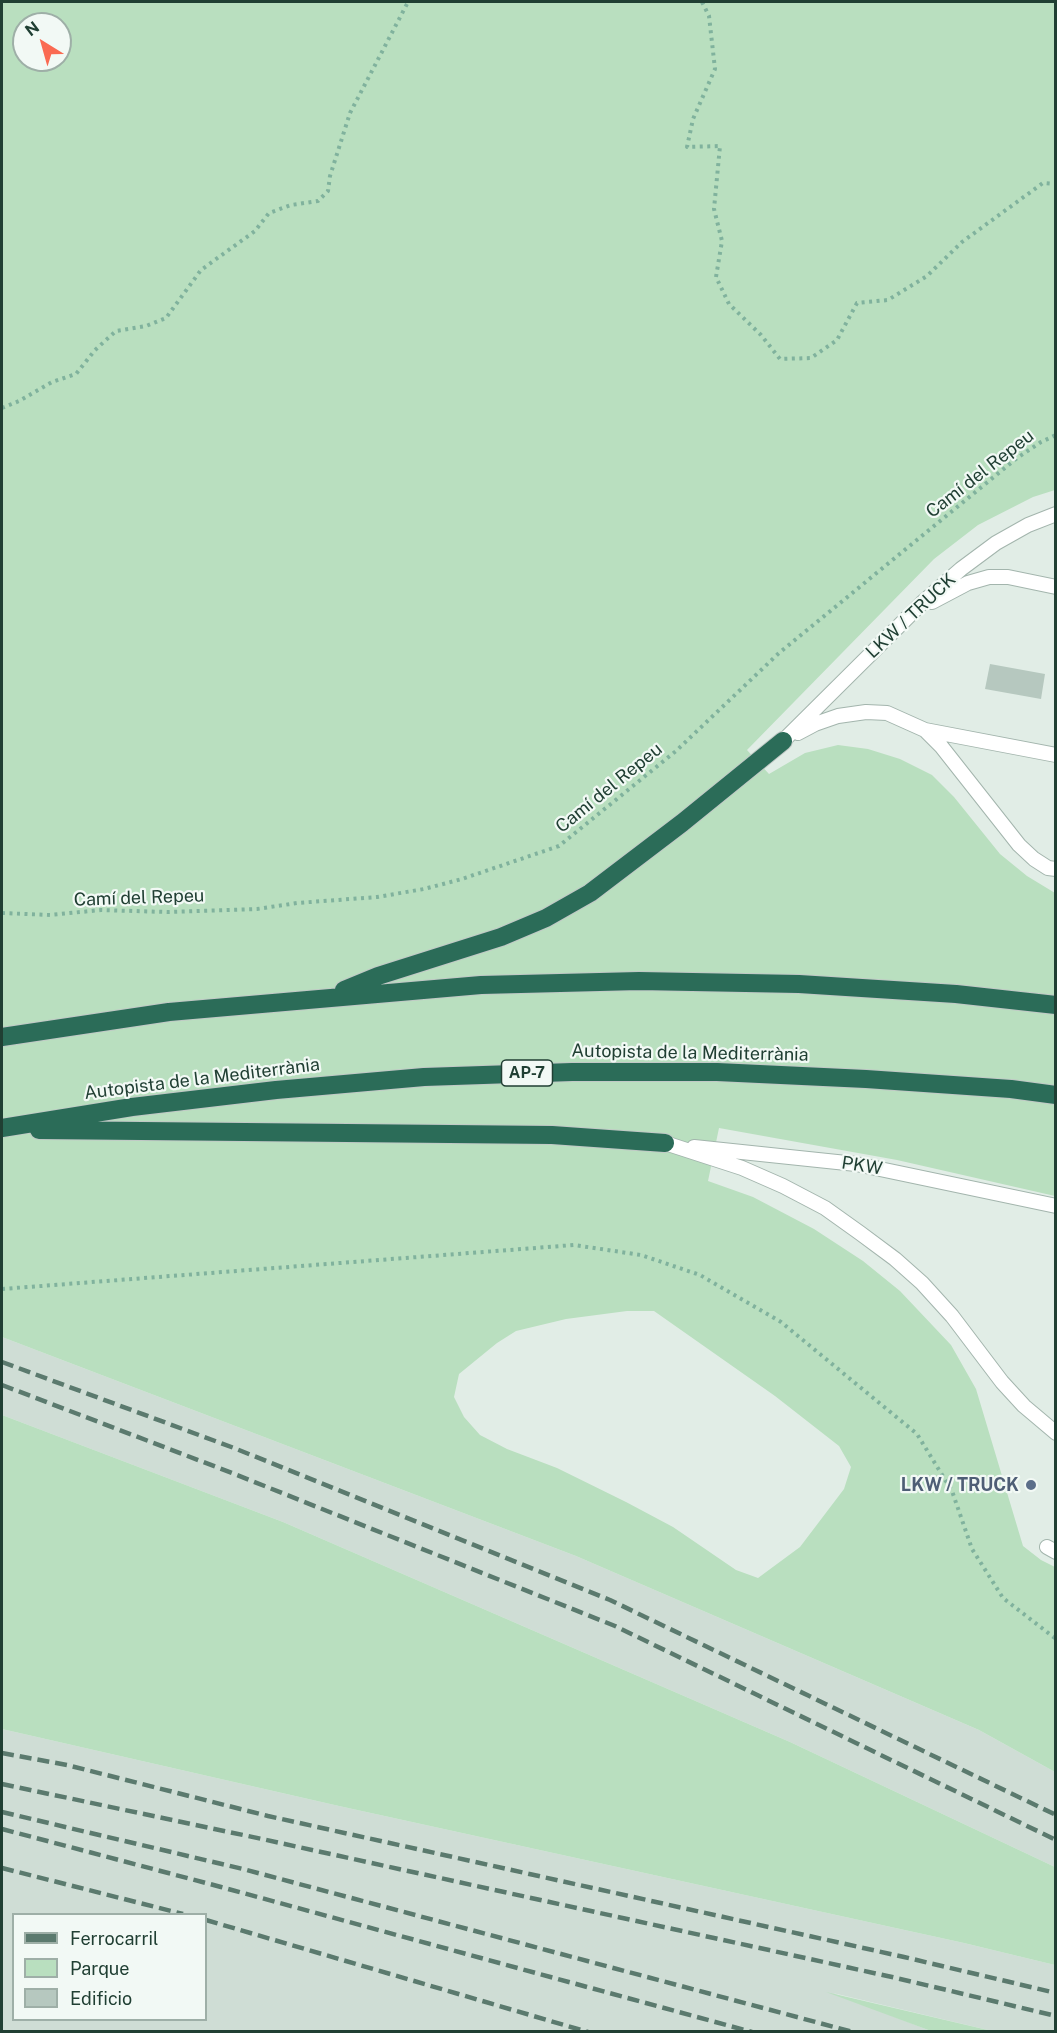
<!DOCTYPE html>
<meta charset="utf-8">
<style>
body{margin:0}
#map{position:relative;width:1057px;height:2033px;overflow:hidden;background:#e1ede6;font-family:"Public Sans",sans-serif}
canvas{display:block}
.frame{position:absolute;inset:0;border:3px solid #203f33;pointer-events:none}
.legend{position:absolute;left:12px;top:1913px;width:195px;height:108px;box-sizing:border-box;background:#f2f9f5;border:2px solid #9eafa7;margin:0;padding:8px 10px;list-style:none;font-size:18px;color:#203f33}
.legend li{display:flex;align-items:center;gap:12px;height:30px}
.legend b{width:30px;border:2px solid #9eafa7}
.north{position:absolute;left:12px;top:12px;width:60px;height:60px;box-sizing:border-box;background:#f2f9f5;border:2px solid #9eafa7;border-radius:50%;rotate:323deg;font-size:16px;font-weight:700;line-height:24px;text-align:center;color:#203f33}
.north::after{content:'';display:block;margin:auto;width:21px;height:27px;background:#fa6a52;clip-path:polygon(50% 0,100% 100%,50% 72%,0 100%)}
</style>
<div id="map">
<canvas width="1057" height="2033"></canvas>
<div class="frame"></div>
<ul class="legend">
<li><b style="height:8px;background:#5b7a6e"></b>Ferrocarril</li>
<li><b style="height:16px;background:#b9dfbf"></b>Parque</li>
<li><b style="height:16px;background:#b6c8bf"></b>Edificio</li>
</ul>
<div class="north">N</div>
</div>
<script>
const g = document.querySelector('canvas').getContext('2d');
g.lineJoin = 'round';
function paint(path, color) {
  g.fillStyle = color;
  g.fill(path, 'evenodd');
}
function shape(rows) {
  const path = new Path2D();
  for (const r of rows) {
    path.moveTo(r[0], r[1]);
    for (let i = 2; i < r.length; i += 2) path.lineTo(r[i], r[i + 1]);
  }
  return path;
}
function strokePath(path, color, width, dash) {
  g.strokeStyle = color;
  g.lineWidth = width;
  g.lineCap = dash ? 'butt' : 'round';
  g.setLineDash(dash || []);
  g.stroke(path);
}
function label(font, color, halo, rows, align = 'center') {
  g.font = font + ' "Public Sans",sans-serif';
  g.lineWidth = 4.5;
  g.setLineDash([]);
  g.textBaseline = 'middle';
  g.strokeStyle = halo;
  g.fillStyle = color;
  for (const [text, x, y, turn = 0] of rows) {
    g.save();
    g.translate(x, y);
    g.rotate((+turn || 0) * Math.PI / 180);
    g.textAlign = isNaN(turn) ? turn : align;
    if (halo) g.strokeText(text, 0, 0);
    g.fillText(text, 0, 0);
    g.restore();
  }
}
const built = shape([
 [2,1337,576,1556,979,1730,1055,1772,1055,1867,790,1742,283,1522,2,1415],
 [2,1729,339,1806,964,1943,1055,1965,1055,2031,992,2031,833,1993,931,2031,2,2032],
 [14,1914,206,1914,206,2020,14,2020]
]);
const green = shape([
 [2,2,1055,2,1055,490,1033,497,978,525,934,559,747,750,769,774,805,753,838,745,868,749,900,759,932,775,954,797,1000,854,1027,876,1055,893,1055,1196,897,1160,719,1128,708,1181,753,1197,814,1229,863,1261,900,1291,951,1345,976,1389,1023,1546,1041,1560,1055,1567,1055,1772,979,1730,576,1556,2,1337],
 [24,24,60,24,60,60,24,60],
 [627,1311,654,1311,775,1396,839,1446,851,1467,844,1489,800,1547,758,1578,736,1570,673,1527,626,1502,557,1468,507,1449,480,1435,464,1417,454,1397,459,1374,497,1343,516,1331,566,1319],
 [2,1415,283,1522,790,1742,1055,1867,1055,1965,964,1943,339,1806,2,1729],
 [826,1992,992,2031,931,2031]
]);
const building = shape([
 [990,664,1045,674,1041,699,985,689]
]);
const path = shape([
 [702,2,709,16,715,69,693,119,687,147,720,146,714,209,722,241,716,277,729,304,761,335,780,359,811,358,837,340,857,303,888,300,927,276,962,242,1043,183,1056,184],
 [2,408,19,401,52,382,76,374,95,350,116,331,146,326,166,318,201,270,255,231,269,213,291,205,318,201,328,191,330,176,350,113,408,2],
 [2,913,50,915,101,910,167,912,257,909,297,903,377,897,424,889,462,879,559,846,676,751,779,653,1017,458,1041,442,1056,435],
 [2,1289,574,1245,641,1255,700,1275,781,1322,917,1434,952,1491,972,1549,1003,1598,1056,1639]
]);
const service = shape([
 [932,602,968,583,989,577,1008,577,1056,587],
 [925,730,1056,755],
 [798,733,815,724,838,716,866,712,887,713,925,730,941,746,1019,845,1034,859,1048,868,1056,869],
 [783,741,923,602,961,569,996,543,1028,525,1056,514],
 [665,1143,742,1168,783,1186,825,1208,860,1233,895,1259,922,1283,952,1316,1002,1382,1024,1406,1056,1433],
 [694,1147,856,1164,1056,1206],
 [1047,1547,1056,1552]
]);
const motorway = shape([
 [344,990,378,976,501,937,546,918,590,893,682,823,783,741],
 [2,1037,169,1012,481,985,639,981,799,984,956,994,1056,1005],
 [2,1128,132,1107,276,1090,424,1077,572,1072,717,1072,866,1079,1011,1089,1056,1095],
 [39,1130,552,1135,665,1143]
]);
const rail = shape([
 [2,1362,234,1448,610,1600,1056,1815],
 [2,1385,232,1473,615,1626,1056,1840],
 [2,1753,67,1765,268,1816,904,1957,1056,1993],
 [2,1784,262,1839,892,1977,1056,2016],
 [2,1812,243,1869,853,2032],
 [2,1829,221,1887,752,2032],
 [2,1868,183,1914],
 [206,1920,588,2032]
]);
const markers = [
 [1031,1485,6,"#5c6f8a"]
];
const shields = [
 [527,1073,51]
];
const shieldNames = [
 ["AP-7",527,1073]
];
const streetNames = [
 ["Camí del Repeu",980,474,-38],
 ["LKW / TRUCK",911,616,-43],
 ["Camí del Repeu",609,788,-39],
 ["Camí del Repeu",139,898,-2],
 ["Autopista de la Mediterrània",690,1053,1],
 ["Autopista de la Mediterrània",202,1079,-7],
 ["PKW",862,1166,9]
];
const serviceNames = [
 ["LKW / TRUCK",1019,1485]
];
paint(built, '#cfddd5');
paint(green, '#b9dfbf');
paint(building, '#b6c8bf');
strokePath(service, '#a3b5ad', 16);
strokePath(motorway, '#c1c9c6', 20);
strokePath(path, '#80b29d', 4, [3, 4.5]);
strokePath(service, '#fff', 14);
strokePath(motorway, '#2b6c58', 18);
strokePath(rail, '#5b7a6e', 4.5, [12, 6]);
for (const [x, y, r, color] of markers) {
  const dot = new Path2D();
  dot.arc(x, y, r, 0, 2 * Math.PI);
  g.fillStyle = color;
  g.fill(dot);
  strokePath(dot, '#f2f9f5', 2);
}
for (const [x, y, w] of shields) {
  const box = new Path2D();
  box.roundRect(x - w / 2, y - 13, w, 26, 4.5);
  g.fillStyle = '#f2f9f5';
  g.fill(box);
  strokePath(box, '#203f33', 1.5);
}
label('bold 16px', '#203f33', null, shieldNames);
label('18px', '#203f33', '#f2f9f5', streetNames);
label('bold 18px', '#4e5e75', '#f2f9f5', serviceNames, 'right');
</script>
